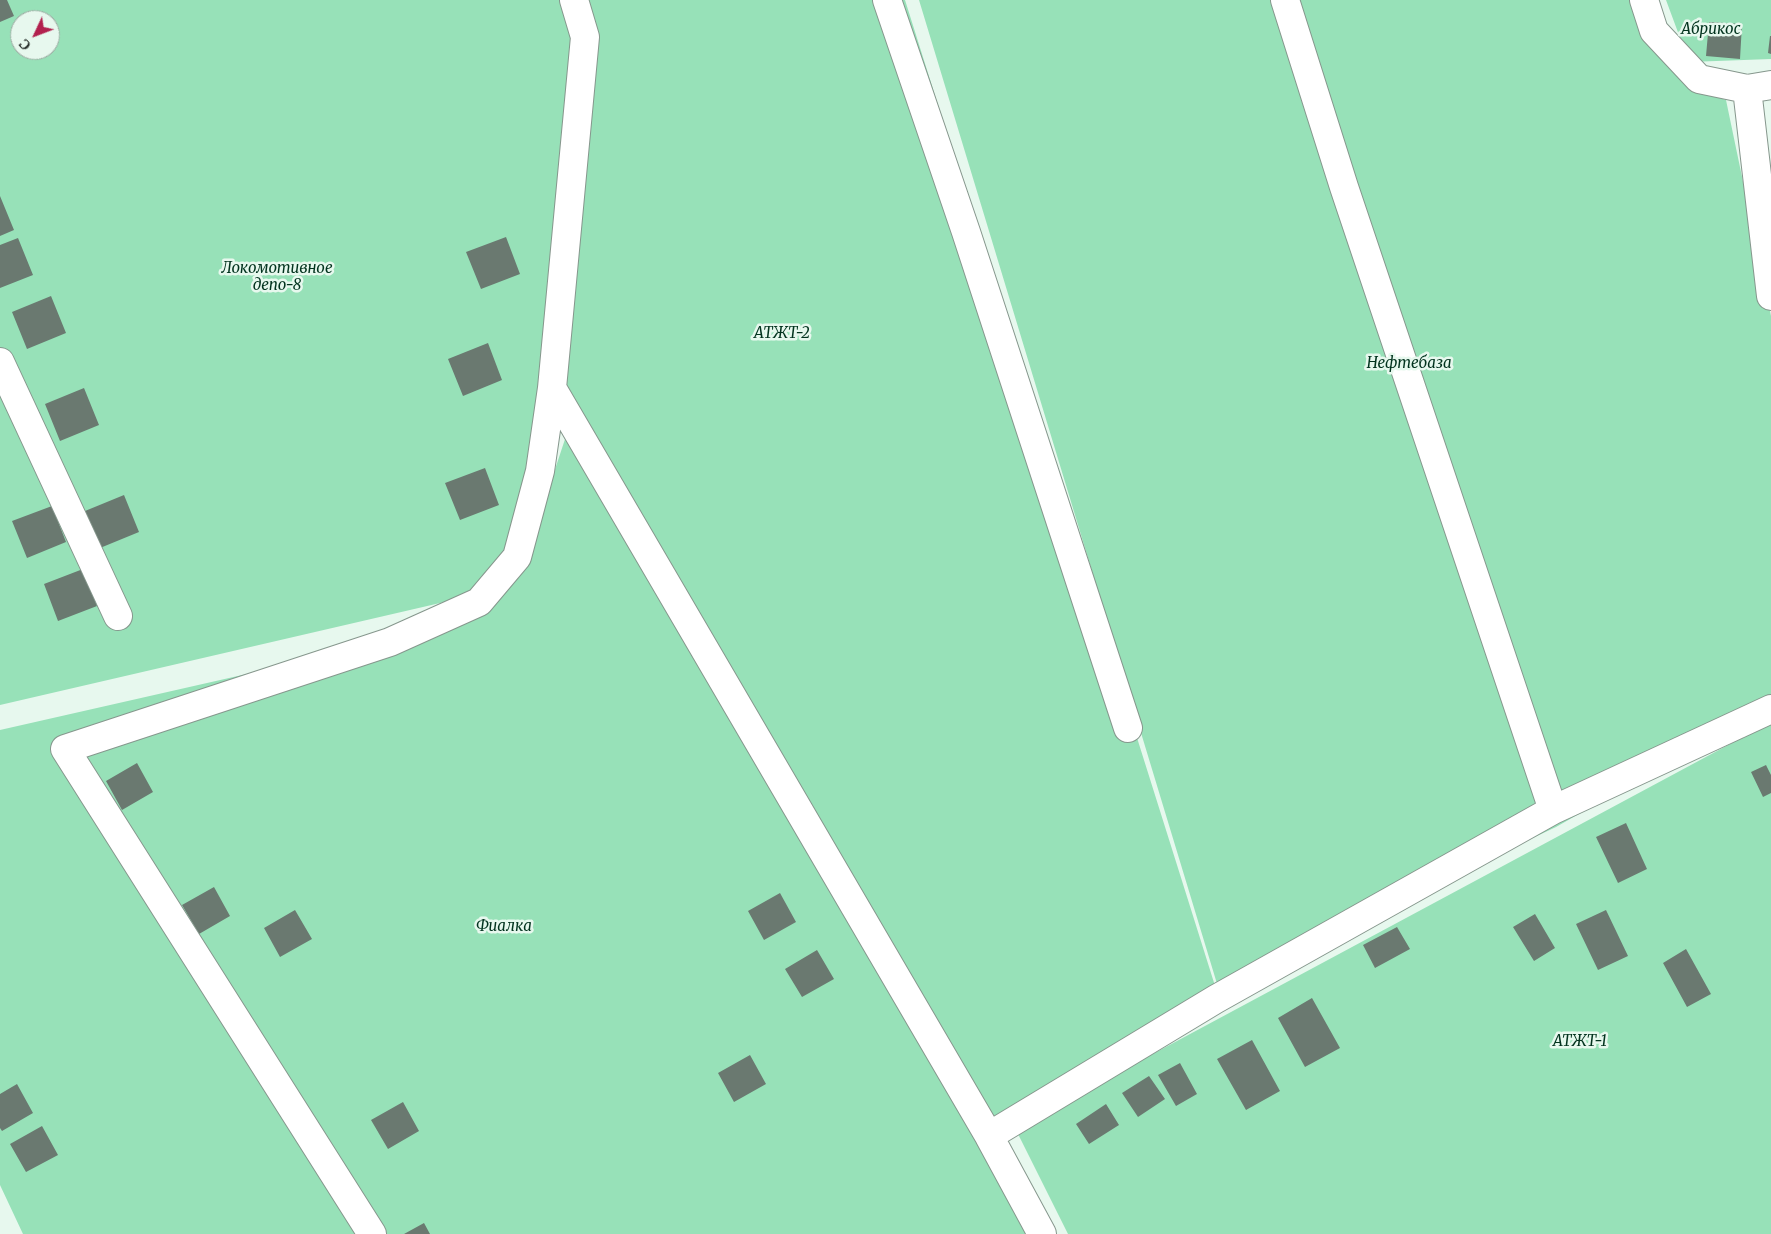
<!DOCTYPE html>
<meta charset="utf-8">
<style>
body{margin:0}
#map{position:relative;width:1771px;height:1234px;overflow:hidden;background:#e7f8ee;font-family:Merriweather,serif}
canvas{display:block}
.north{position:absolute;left:10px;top:10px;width:50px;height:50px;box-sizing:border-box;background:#e7f8ee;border:1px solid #9ba8a0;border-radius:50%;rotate:227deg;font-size:14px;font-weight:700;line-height:20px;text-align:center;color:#29302c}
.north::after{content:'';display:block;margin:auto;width:18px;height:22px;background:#b2214e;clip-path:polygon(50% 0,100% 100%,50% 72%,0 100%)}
</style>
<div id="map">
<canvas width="1771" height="1234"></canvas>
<div class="north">С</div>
</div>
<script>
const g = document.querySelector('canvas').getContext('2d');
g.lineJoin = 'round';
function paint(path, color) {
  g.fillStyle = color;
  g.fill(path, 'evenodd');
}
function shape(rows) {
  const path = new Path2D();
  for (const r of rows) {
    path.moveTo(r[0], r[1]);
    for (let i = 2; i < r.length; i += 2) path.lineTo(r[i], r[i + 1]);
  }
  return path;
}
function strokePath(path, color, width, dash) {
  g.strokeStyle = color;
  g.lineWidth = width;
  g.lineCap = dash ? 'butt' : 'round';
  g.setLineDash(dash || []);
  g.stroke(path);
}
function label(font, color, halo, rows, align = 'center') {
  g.font = font + ' Merriweather,serif';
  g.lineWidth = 5;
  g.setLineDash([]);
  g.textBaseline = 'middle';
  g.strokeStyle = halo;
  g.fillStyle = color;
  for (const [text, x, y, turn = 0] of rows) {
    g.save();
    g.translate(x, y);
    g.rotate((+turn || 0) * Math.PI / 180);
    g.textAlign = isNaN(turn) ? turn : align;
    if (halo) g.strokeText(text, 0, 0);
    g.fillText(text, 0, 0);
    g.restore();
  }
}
const green = shape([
 [0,0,575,0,525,542,479,594,0,705],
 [20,20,50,20,50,50,20,50],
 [580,0,905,0,1216,989,991,1129,558,383],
 [919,0,1635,0,1695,90,1726,100,1771,316,1771,705,1556,827,1218,987],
 [1666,0,1771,0,1771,59,1689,62],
 [571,421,1029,1234,23,1234,0,1185,0,730,392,641,481,606,529,548],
 [1771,722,1771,1234,1068,1234,1015,1128]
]);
const building = shape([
 [0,0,7,0,14,16,0,22],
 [1709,22,1742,24,1740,59,1706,56],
 [1770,36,1771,36,1771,54,1768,53],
 [0,196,14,230,0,236],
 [506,237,520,274,481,289,466,252],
 [18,238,33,275,0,288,0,245],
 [51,296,66,333,27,349,12,312],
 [488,343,502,380,463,396,448,359],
 [84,388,99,425,60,441,45,404],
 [485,468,499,505,460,520,445,483],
 [124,495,139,532,100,548,85,511],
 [52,506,66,542,27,558,12,521],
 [83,569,97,606,58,621,44,584],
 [137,763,153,792,122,810,106,781],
 [1766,765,1771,775,1771,793,1763,797,1751,772],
 [1626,823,1647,869,1618,883,1596,837],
 [214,887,230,916,199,934,182,905],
 [780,893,796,922,764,940,748,911],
 [295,910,312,939,280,957,264,928],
 [1606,910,1628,956,1598,970,1576,924],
 [1535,914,1555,948,1534,961,1513,927],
 [1397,927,1410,949,1375,968,1363,945],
 [1686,949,1711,994,1687,1007,1663,963],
 [817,950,834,979,802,997,785,969],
 [1312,998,1340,1048,1305,1067,1278,1018],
 [1252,1040,1280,1091,1246,1110,1217,1059],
 [750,1055,766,1084,734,1102,718,1073],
 [1180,1063,1197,1094,1176,1106,1158,1075],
 [1149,1076,1165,1099,1138,1117,1122,1093],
 [17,1084,33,1113,2,1131,0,1128,0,1094],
 [403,1102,419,1131,388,1149,371,1120],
 [1106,1104,1119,1125,1089,1144,1076,1124],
 [42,1126,58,1155,26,1172,10,1144],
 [424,1223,430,1234,404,1234]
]);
const minor = shape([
 [574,0,585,37,552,388,989,1136,1042,1234],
 [887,0,966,232,1128,728],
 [1285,0,1344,187,1553,810],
 [1644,0,1654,31,1699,79,1747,89],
 [1771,85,1747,89,1771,296],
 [0,362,118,616],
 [989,1136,1216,999,1553,810,1771,709],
 [372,1234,65,749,390,642,479,602,517,557,540,471,552,388]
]);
const parkNames = [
 ["Абрикос",1711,30],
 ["Локомотивное",277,269],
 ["депо-8",277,286],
 ["АТЖТ-2",782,334],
 ["Нефтебаза",1409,364],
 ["Фиалка",504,927],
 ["АТЖТ-1",1580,1042]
];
paint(green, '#97e1b8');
paint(building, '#6a7970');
strokePath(minor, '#86978d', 30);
strokePath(minor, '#fff', 28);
label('italic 15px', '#02331e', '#e7f8ee', parkNames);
</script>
